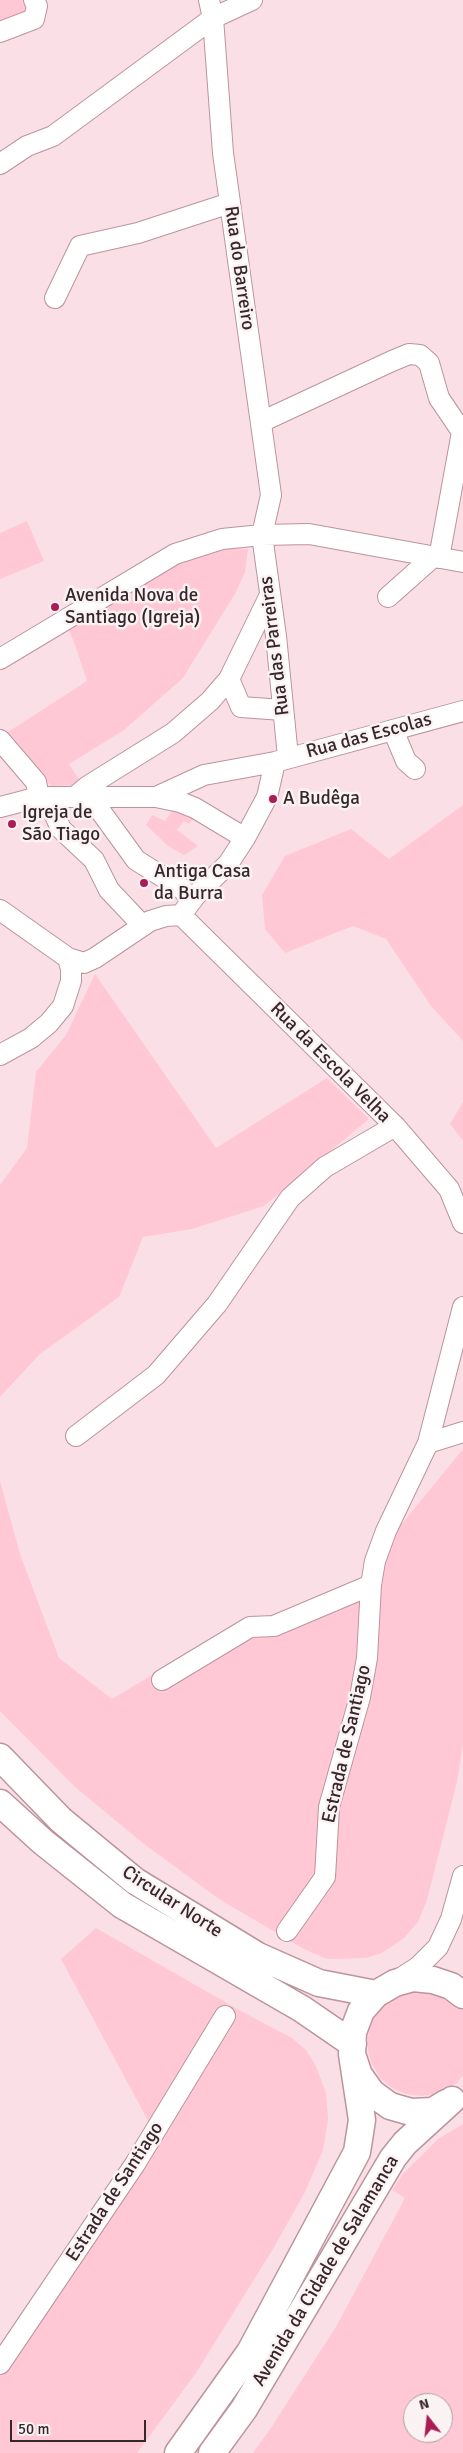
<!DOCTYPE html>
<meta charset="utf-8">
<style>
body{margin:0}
#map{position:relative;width:463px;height:2453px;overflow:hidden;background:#fae0e6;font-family:Signika,sans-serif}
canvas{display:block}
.north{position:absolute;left:403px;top:2393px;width:50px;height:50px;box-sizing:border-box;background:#fbf2f4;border:1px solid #aca1a4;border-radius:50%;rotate:344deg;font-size:14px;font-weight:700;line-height:20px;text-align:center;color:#36272b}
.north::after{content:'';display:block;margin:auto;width:18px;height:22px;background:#ab1c56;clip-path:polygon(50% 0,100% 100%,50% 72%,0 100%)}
.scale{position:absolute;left:10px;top:2420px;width:136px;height:22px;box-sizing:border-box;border:2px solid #36272b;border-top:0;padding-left:6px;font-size:15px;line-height:18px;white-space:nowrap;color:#36272b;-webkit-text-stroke:4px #fbf2f4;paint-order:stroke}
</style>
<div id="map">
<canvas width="463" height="2453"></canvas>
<div class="north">N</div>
<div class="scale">50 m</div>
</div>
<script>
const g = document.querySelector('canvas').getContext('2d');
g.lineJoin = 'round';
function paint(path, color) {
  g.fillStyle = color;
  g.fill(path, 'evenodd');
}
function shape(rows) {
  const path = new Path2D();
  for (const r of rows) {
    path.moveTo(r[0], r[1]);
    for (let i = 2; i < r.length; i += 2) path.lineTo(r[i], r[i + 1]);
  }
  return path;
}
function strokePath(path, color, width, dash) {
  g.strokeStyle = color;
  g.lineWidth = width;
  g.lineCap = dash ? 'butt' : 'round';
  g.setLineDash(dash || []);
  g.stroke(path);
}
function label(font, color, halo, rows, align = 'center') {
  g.font = font + ' Signika,sans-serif';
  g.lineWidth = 5;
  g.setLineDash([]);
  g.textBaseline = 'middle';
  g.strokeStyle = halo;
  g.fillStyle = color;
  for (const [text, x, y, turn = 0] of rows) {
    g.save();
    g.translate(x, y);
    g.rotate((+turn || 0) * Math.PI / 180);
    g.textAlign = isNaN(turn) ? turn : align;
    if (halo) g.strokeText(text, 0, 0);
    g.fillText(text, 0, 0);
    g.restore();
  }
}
const green = shape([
 [0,0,28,0,26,13,0,22],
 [27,521,44,561,0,579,0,533],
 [228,548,248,549,245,572,236,592,183,678,124,730,69,764,83,785,51,786,5,734,87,681,74,642,68,629,175,565],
 [177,804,198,813,189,824,184,821,177,830,198,846,184,855,168,846,146,825,152,815,165,821],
 [463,805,463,1041,431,1006,386,939,353,926,285,953,265,929,262,895,285,856,351,829,389,859],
 [95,974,216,1148,327,1078,369,1119,264,1206,192,1229,143,1237,119,1297,40,1354,0,1397,0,1185,27,1148,36,1072,66,1035],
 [463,1102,463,1141,450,1124],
 [463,1449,463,1744,457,1782,427,1900,418,1922,404,1938,382,1953,366,1958,327,1959,304,1949,219,1899,144,1844,75,1787,0,1711,0,1481,20,1554,59,1658,112,1699,152,1675,165,1689,251,1634,376,1589,392,1536],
 [96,1928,239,2010,292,2038,306,2050,316,2066,326,2093,328,2120,323,2150,305,2192,273,2249,196,2373,137,2453,0,2453,0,2375,160,2143,61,1959],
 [412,1990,439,1992,463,2009,463,2075,457,2083,437,2094,421,2096,406,2094,392,2088,380,2078,372,2064,368,2051,368,2037,371,2024,377,2012,387,2001],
 [463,2124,463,2453,253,2453,271,2428,337,2325,405,2198,392,2190,402,2175,438,2139],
 [413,2403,443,2403,443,2433,413,2433]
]);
const minor = shape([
 [209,0,213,18,223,153,271,495,262,535,276,636,288,757],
 [0,32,34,19,37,6,34,0],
 [0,164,27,146,53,136,213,18,252,0],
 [55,298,80,246,138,233,230,203],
 [261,422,392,361,409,354,420,355,429,363,439,398,462,432,439,558],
 [388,597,433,557],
 [0,659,175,554,222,539,262,535,309,534,463,562],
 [229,679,241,707,283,710],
 [393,730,406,761,415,769],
 [0,740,36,782,39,797],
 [47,797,61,829,94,860,109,890,143,926],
 [75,797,88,786,173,733,210,701,229,679,269,597],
 [156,797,180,802,195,808,245,838],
 [91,798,136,860,182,889,192,900],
 [0,807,39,797,156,797,204,775,275,762,463,711],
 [0,910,68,958,84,963,95,958,150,921,166,916,181,915],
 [181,915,395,1126,449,1189,463,1223],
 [181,915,196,895,228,864,245,838,267,797,275,762],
 [0,1055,31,1038,49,1023,63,1006,71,981,71,969,68,958],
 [76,1436,156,1375,217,1304,290,1198,325,1167,395,1126],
 [428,1443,463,1432],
 [162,1680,250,1627,274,1626,371,1585],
 [287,1931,325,1877,329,1807,360,1697,367,1658,371,1585,375,1561,386,1531,428,1443,463,1307],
 [398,1980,418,1967,438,1947,451,1919,463,1876],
 [0,2364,135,2164,225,2016]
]);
const major = shape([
 [0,1757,61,1820,135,1881,258,1956,319,1983,376,1994],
 [0,1803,43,1842,122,1905,302,2009,353,2044],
 [446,2103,433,2111,411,2112,390,2106,372,2093,359,2075,352,2054,353,2032,361,2011,376,1994,395,1983,413,1978,433,1980,451,1986,463,1995],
 [178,2453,250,2352,357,2152,362,2120,352,2054],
 [212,2453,244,2409,393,2158,405,2143,452,2100]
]);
const markers = [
 [55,607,5,"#ab1c56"],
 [273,799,5,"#ab1c56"],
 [12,824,5,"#ab1c56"],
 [144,883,5,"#ab1c56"]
];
const streetNames = [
 ["Rua do Barreiro",239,268,82],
 ["Rua das Parreiras",275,646,-97],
 ["Rua das Escolas",369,736,-15],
 ["Rua da Escola Velha",330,1063,45],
 ["Estrada de Santiago",347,1744,-77],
 ["Circular Norte",172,1902,33],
 ["Estrada de Santiago",115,2192,-57],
 ["Avenida da Cidade de Salamanca",326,2271,-59]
];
const poiNames = [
 ["Avenida Nova de",65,596],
 ["Santiago (Igreja)",65,618],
 ["A Budêga",283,799],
 ["Igreja de",22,813],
 ["São Tiago",22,835],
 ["Antiga Casa",154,872],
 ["da Burra",154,894]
];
paint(green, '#ffc8d4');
strokePath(minor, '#bb949d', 22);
strokePath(major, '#bb949d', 29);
strokePath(minor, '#fff', 20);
strokePath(major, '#fff', 26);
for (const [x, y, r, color] of markers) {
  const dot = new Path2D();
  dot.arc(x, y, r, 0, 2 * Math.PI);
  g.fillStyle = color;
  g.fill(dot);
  strokePath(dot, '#fbf2f4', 2);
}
label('19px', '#36272b', '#fbf2f4', streetNames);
label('19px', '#36272b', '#fbf2f4', poiNames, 'left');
</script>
